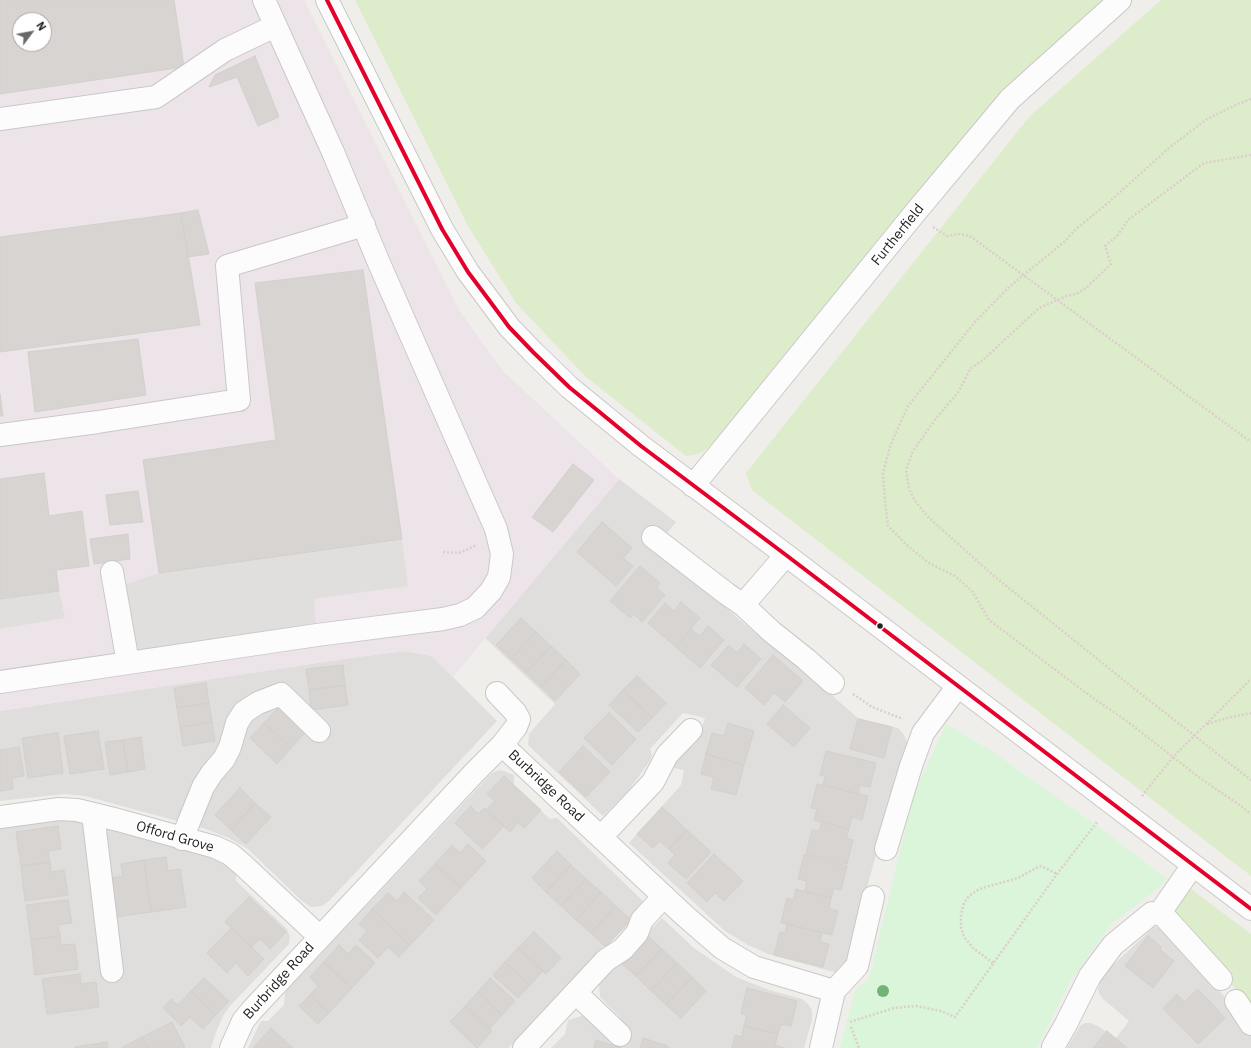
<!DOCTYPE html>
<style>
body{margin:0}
#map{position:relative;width:1251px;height:1048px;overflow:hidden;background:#f0eeeb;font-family:"IBM Plex Sans",sans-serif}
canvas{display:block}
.north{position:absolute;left:12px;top:12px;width:40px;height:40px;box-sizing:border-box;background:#fff;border:1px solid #a7a7a7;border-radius:50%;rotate:58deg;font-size:11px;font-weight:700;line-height:16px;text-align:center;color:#222}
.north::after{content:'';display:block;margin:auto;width:14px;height:18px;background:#6a6968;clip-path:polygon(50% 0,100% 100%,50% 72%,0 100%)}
</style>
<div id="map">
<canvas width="1251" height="1048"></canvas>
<div class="north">N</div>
</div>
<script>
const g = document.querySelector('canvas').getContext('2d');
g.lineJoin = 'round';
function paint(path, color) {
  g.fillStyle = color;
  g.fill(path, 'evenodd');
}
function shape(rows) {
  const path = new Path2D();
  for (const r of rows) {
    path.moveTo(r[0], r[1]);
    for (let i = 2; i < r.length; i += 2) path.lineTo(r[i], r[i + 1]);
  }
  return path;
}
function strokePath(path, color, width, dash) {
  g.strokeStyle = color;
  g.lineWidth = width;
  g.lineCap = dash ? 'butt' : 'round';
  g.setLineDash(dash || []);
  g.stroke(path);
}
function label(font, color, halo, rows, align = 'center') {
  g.font = font + ' "IBM Plex Sans",sans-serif';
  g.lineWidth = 3.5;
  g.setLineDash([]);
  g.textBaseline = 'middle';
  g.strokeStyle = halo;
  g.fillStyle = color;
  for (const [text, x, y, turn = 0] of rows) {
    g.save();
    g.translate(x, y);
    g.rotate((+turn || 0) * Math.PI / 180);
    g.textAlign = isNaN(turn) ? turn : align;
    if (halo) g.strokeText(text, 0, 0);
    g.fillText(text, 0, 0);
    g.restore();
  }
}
const residential = shape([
 [619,479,676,522,655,548,773,648,789,655,803,665,836,699,858,718,898,728,904,735,907,743,907,757,900,769,869,880,847,971,841,974,768,954,748,945,725,931,629,843,681,785,684,770,673,768,672,764,699,736,705,718,683,713,650,749,652,755,650,761,628,791,603,816,528,745,529,734,555,704,485,638],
 [405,651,432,656,497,721,329,901,322,906,311,907,302,901,248,849,229,838,203,828,85,796,64,794,0,801,0,711,350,658],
 [499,770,504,771,514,775,514,786,550,819,557,818,645,903,508,1048,248,1048,261,1021,268,1021,284,1005,285,992,492,773],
 [66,819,205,854,220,860,236,872,236,881,287,929,290,937,289,944,230,1006,223,1016,216,1032,211,1048,0,1048,0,827,20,823],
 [662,918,694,948,736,977,769,990,802,999,808,1004,812,1010,812,1020,804,1048,551,1048,565,1034,568,1020,582,1016,589,1018,607,1032,620,1017,600,997,599,984],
 [1155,926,1163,930,1172,938,1229,1002,1251,1037,1251,1048,1067,1048,1080,1026,1085,1023,1090,1023,1098,1026,1116,1038,1129,1021,1102,998,1098,991,1101,979,1111,967]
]);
const industrial = shape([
 [0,0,304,0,459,310,503,371,619,479,453,677,432,656,405,651,350,658,0,711],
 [20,20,44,20,44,44,20,44]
]);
const grass = shape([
 [355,0,1107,0,1002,94,711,445,703,452,695,455,686,456,585,376,516,303,468,226],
 [1161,0,1251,0,1251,876,752,490,746,473,1029,117],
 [1191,889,1251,934,1251,1010,1214,960,1172,918,1173,909,1185,893]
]);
const park = shape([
 [946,724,993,752,1103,830,1167,879,1151,894,1110,925,1069,984,1037,1048,840,1048,855,990,869,979,913,797]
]);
const parking = shape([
 [402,539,408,586,314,599,317,635,128,663,114,588,159,573],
 [59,591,65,618,0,629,0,599]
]);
const building = shape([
 [0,0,174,0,184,67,0,94,0,0],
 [20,20,44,20,44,44,20,44,20,20],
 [255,56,279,117,258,126,237,77,209,87,215,75,255,56],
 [198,210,209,254,188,257,181,213,198,210],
 [181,213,200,325,0,352,0,237,181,213],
 [363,270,402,539,159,573,143,460,276,440,255,283,363,270],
 [138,339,146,395,35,412,28,352,138,339],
 [0,394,3,416,0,416,0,394],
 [573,464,594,480,553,532,532,517,573,464],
 [44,473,49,516,82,511,89,566,56,570,59,591,0,599,0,479,44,473],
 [138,491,143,522,110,525,106,495,138,491],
 [602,522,632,548,623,558,633,566,616,586,577,552,602,522],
 [128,534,130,559,94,564,90,539,128,534],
 [640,566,660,583,657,588,665,595,642,622,634,614,630,618,610,601,640,566],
 [681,602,700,618,676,647,648,623,665,603,674,611,681,602],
 [521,618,536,632,511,659,496,645,521,618],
 [708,626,724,640,700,668,676,647,691,629,700,636,708,626],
 [536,632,551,646,526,673,511,659,536,632],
 [744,644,761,659,737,687,711,665,729,645,737,653,744,644],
 [551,646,566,660,541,687,526,673,551,646],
 [773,655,803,681,785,702,774,693,764,705,745,688,773,655],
 [566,660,580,674,555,701,541,687,566,660],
 [343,665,345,685,309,690,306,669,343,665],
 [637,676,666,703,652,718,623,690,637,676],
 [206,683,209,703,177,708,174,688,206,683],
 [345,685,348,705,311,710,309,690,345,685],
 [623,690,652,718,638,732,609,705,623,690],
 [209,703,212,722,180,727,177,708,209,703],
 [783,705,810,728,794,747,767,724,783,705],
 [279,707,306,732,291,748,264,723,279,707],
 [609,713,636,739,612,765,584,738,609,713],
 [858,719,892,727,884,758,850,749,858,719],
 [212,722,215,741,183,746,180,727,212,722],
 [264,723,291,748,277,764,250,738,264,723],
 [728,723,754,731,744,765,706,754,712,733,724,736,728,723],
 [98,731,104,769,70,774,64,736,98,731],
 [58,733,63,773,28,778,22,738,58,733],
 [141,737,145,769,128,772,123,740,141,737],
 [123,740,128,772,110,775,105,742,123,740],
 [583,746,610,772,586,797,559,772,583,746],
 [19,747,24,776,12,778,13,789,0,791,0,750,19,747],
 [826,751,876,763,870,787,860,785,858,794,823,785,825,776,820,775,826,751],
 [706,754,744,765,736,795,711,789,714,777,701,774,706,754],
 [504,776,541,810,524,828,518,823,510,832,486,810,495,801,487,794,504,776],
 [817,784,868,796,862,820,852,817,849,829,814,820,817,809,811,808,817,784],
 [240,788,255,803,231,830,215,815,240,788],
 [255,803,271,817,246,844,231,830,255,803],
 [471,806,478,814,484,808,504,826,482,849,455,823,471,806],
 [662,807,687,830,669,849,660,841,653,848,637,834,662,807],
 [822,822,849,829,846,838,853,840,847,864,806,854,812,830,819,831,822,822],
 [58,826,61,849,48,851,50,862,21,866,16,832,58,826],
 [687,830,711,852,686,879,668,863,675,855,669,849,687,830],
 [468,844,486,861,461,888,435,864,452,845,460,853,468,844],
 [557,851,571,865,546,892,532,878,557,851],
 [714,854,743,881,724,901,715,893,707,902,687,883,714,854],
 [804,855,847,866,841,890,834,888,831,898,805,891,807,881,798,879,804,855],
 [166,857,168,871,180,869,186,907,151,912,144,860,166,857],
 [144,860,151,912,116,917,111,878,123,876,121,864,144,860],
 [50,862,51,872,64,870,68,895,25,901,21,866,50,862],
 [435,864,461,888,436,915,418,898,427,889,419,881,435,864],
 [571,865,586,879,561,906,546,892,571,865],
 [586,879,601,892,576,920,561,906,586,879],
 [796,889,831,898,829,909,838,911,832,935,781,923,787,898,793,900,796,889],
 [404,892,434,920,410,945,372,909,388,893,397,901,404,892],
 [601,892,616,906,591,933,576,920,601,892],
 [249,897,286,932,270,949,260,939,252,947,225,922,249,897],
 [68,900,72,923,58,925,60,936,31,940,26,905,68,900],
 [616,906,631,920,606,947,591,933,616,906],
 [372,909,410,945,399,957,388,947,378,958,359,940,367,931,359,924,372,909],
 [787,924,822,933,820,942,829,944,823,967,774,955,780,932,785,933,787,924],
 [231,928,264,959,248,976,236,963,227,973,207,953,231,928],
 [534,932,561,958,546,974,518,948,534,932],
 [647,935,662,949,636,976,621,963,647,935],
 [60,936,61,945,75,944,78,969,35,975,31,940,60,936],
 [1148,936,1161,947,1160,950,1174,961,1153,988,1125,966,1148,936],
 [339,945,348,954,356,945,375,963,352,988,324,962,339,945],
 [518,948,543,971,530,985,505,962,518,948],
 [662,949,677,963,651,991,636,976,662,949],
 [324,962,352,988,329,1013,310,995,318,986,310,977,324,962],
 [505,962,530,985,518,998,493,975,505,962],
 [677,963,692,977,666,1005,651,991,677,963],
 [80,974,81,984,96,982,99,1007,47,1014,42,979,80,974],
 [692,977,706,991,681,1018,666,1005,692,977],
 [204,978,229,1001,216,1015,191,991,204,978],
 [490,978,515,1001,502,1015,478,992,490,978],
 [747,988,797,1001,791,1026,781,1024,778,1034,744,1026,747,1015,741,1013,747,988],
 [1198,989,1225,1018,1198,1044,1163,1008,1177,994,1184,1002,1198,989],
 [191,991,216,1015,203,1029,190,1017,181,1026,163,1008,171,999,178,1005,191,991],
 [478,992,502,1015,489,1029,465,1006,478,992],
 [310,995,329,1013,318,1024,299,1006,310,995],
 [465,1006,492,1031,477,1048,450,1022,465,1006],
 [172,1022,185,1047,182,1048,148,1048,142,1037,172,1022],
 [744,1026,778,1034,775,1045,785,1048,732,1048,735,1035,742,1037,744,1026],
 [271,1028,293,1048,253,1048,271,1028],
 [1107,1031,1127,1048,1093,1048,1107,1031],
 [142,1037,148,1048,121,1048,142,1037],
 [643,1038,668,1046,668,1048,640,1048,643,1038],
 [596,1040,622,1048,594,1048,596,1040],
 [107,1042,108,1048,75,1048,75,1047,107,1042]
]);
const path = shape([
 [1251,99,1238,104,1207,119,1170,147,1108,203,1076,229,1064,242,1008,288,974,323,908,406,891,444,883,473,885,502,888,526,908,546,929,563,955,576,972,591,989,620,1089,695,1128,722,1200,778,1238,804,1251,814],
 [1251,155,1204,163,1128,220,1117,236,1105,246,1111,264,1086,288,1076,294,1067,296,1039,308,983,360,970,369,959,391,934,421,913,451,906,470,909,489,915,501,929,518,994,576,1136,690,1251,780],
 [933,227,947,236,960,234,970,236,1251,442],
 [443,552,459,553,477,545],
 [853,694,872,707,903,719],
 [1207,724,1231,717,1251,713],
 [1142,796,1173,757,1251,679],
 [993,963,973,948,964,937,961,927,961,914,964,903,969,896,979,889,1018,878,1036,868,1041,866,1057,874],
 [850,1022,894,1008,916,1006,941,1011,955,1017,1057,874,1098,821],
 [851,1027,859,1048]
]);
const minor = shape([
 [327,0,442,229,468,272,489,300,509,327,533,352,569,387,641,446,786,555,1251,909],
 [0,119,156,97,225,50,275,26],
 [0,435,98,422,239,400,227,266,364,225],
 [693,486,914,214,1010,99,1120,0],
 [653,537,727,594,743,605,772,632,806,659,833,683],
 [112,572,128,663],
 [743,605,786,555],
 [0,682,317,635,443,619,460,615,475,608,491,591,499,577,502,554,496,529,379,263,333,152,264,0],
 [497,693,515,712,519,719,516,727,502,745],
 [93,814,112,971],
 [0,817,59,809,77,810,118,820,215,847,230,854,243,865,320,937],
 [601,837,653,782,667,755,691,730],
 [182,839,203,787,212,773,224,759,230,747,237,723,244,712,258,703,281,694,319,731],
 [886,849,911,766,923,733,958,686],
 [1159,914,1193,865],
 [834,991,857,966,873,897],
 [576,993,620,1035],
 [1236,1001,1251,1024],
 [1053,1047,1065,1026,1090,976,1113,945,1152,913,1163,915,1221,979],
 [231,1048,243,1021,252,1010,475,772,502,745,685,916,722,948,754,967,834,991,821,1048],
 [524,1048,606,960,623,949,637,933,642,920,664,896]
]);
const bus1 = shape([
 [327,0,442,229,468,272,489,300,509,327,533,352,569,387,641,446,786,555,1251,909]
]);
const trees = [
 [883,991]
];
const markers = [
 [880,626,3.5,"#222"]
];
const streetNames = [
 ["Furtherfield",898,235,-51],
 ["Burbridge Road",546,786,43],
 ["Offord Grove",175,837,16],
 ["Burbridge Road",279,981,-48]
];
paint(residential, '#dfdedc');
paint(industrial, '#ede4e9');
paint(grass, '#ddeccb');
paint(park, '#daf5da');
paint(parking, '#e0dfde');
paint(building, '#d7d4d2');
strokePath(building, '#d3d0cc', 1);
strokePath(minor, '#c9c8c7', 24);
strokePath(path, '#dccecd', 2.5, [2, 2]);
strokePath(minor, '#fdfcfc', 22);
strokePath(bus1, '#e4002b', 4);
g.fillStyle = '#73b476';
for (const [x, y] of trees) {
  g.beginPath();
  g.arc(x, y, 6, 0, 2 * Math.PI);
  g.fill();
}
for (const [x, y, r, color] of markers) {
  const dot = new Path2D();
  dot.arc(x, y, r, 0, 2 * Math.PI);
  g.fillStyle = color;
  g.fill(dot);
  strokePath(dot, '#fff', 1.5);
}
label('14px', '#222', '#fff', streetNames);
</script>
